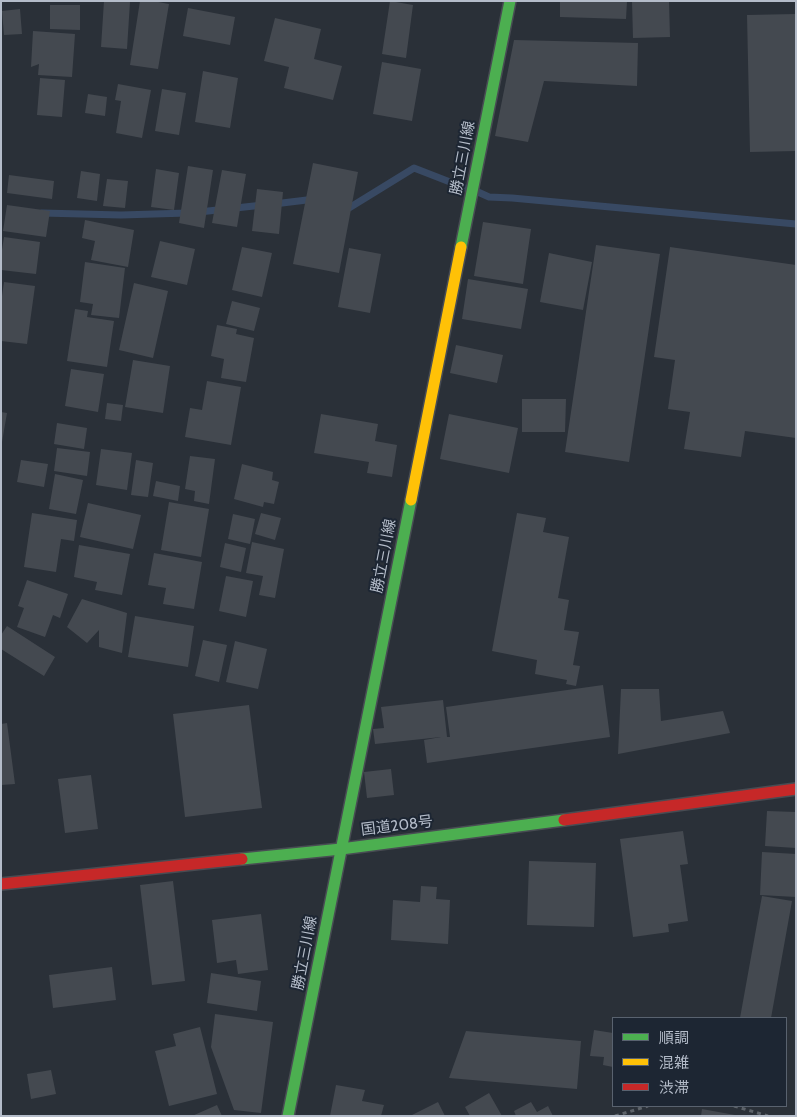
<!DOCTYPE html>
<meta charset="utf-8">
<style>
body{margin:0}
#map{position:relative;width:797px;height:1117px;overflow:hidden;background:#2a3038;font-family:Cabin,"Noto Sans JP",sans-serif}
canvas{display:block}
.frame{position:absolute;inset:0;border:2px solid #b4bcc9;pointer-events:none}
.legend{position:absolute;left:612px;top:1017px;width:175px;height:90px;box-sizing:border-box;background:#1d2633;border:1px solid #59626f;margin:0;padding:6px 9px;list-style:none;font-size:15px;color:#b4bcc9}
.legend li{display:flex;align-items:center;gap:10px;height:25px}
.legend b{width:25px;border:1px solid #59626f}
</style>
<div id="map">
<canvas width="797" height="1117"></canvas>
<div class="frame"></div>
<ul class="legend">
<li><b style="height:6px;background:#4caf50"></b>順調</li>
<li><b style="height:6px;background:#ffc107"></b>混雑</li>
<li><b style="height:6px;background:#c62828"></b>渋滞</li>
</ul>
</div>
<script>
const g = document.querySelector('canvas').getContext('2d');
g.lineJoin = 'round';
function shape(rows) {
  const path = new Path2D();
  for (const r of rows) {
    path.moveTo(r[0], r[1]);
    for (let i = 2; i < r.length; i += 2) path.lineTo(r[i], r[i + 1]);
  }
  return path;
}
function strokePath(path, color, width, dash) {
  g.strokeStyle = color;
  g.lineWidth = width;
  g.lineCap = dash ? 'butt' : 'round';
  g.setLineDash(dash || []);
  g.stroke(path);
}
function paint(path, color) {
  g.fillStyle = color;
  g.fill(path, 'evenodd');
}
function label(font, color, halo, rows, align = 'center') {
  g.font = font + ' Cabin,"Noto Sans JP",sans-serif';
  g.lineWidth = 4;
  g.setLineDash([]);
  g.textBaseline = 'middle';
  g.strokeStyle = halo;
  g.fillStyle = color;
  for (const [text, x, y, turn = 0] of rows) {
    g.save();
    g.translate(x, y);
    g.rotate((+turn || 0) * Math.PI / 180);
    g.textAlign = isNaN(turn) ? turn : align;
    if (halo) g.strokeText(text, 0, 0);
    g.fillText(text, 0, 0);
    g.restore();
  }
}
const stream = shape([
 [478,192,489,197,512,198,796,224],
 [274,204,315,199],
 [345,207,349,208,414,168,468,189],
 [199,212,263,205],
 [42,213,121,215,188,213]
]);
const building = shape([
 [104,1,130,2,127,49,101,47],
 [140,1,153,1,169,4,158,69,130,65],
 [390,1,413,5,406,58,382,54],
 [560,1,627,1,626,19,560,17],
 [632,1,669,1,670,37,633,38],
 [50,5,80,5,80,30,50,29],
 [188,8,235,17,230,45,183,36],
 [20,9,22,34,4,35,2,11],
 [796,14,796,151,750,152,747,15],
 [275,18,321,29,314,59,342,66,333,100,284,88,289,67,264,61],
 [33,31,75,34,72,77,38,75,39,64,31,67],
 [514,40,638,43,637,86,544,81,528,142,495,136],
 [382,62,421,69,412,121,373,114],
 [203,71,238,78,230,128,195,122],
 [40,78,65,80,62,117,37,115],
 [118,84,151,90,142,138,116,133,121,101,115,100],
 [162,89,186,93,179,135,155,131],
 [88,94,107,97,105,116,85,113],
 [313,163,358,172,339,273,293,264],
 [188,166,213,170,204,228,179,223],
 [156,169,179,173,174,210,151,207],
 [222,170,246,174,237,227,212,223],
 [81,171,100,174,97,201,77,198],
 [9,175,54,181,52,199,7,193],
 [107,179,128,181,125,208,103,206],
 [257,189,283,192,279,234,252,231],
 [7,205,50,211,46,237,3,231],
 [85,220,134,230,128,267,91,260,95,241,82,238],
 [483,222,531,229,523,284,474,276],
 [4,237,40,242,36,274,1,270,1,256],
 [160,241,195,249,187,285,151,277],
 [596,245,660,254,629,462,565,452],
 [242,247,272,253,262,297,232,290],
 [670,247,796,265,796,438,745,431,741,457,684,449,690,412,668,409,675,360,654,357],
 [349,248,381,254,370,313,338,307],
 [549,253,592,262,583,310,540,302],
 [85,262,125,268,119,318,91,315,93,304,80,302],
 [468,279,528,289,521,329,462,319],
 [4,282,35,286,27,344,1,341,1,303],
 [134,283,168,291,153,358,119,350],
 [232,301,260,308,254,331,226,324],
 [75,309,88,311,87,317,114,321,107,367,67,361],
 [217,325,237,329,236,334,254,338,246,382,221,378,224,359,211,356],
 [456,345,503,355,497,383,450,373],
 [133,360,170,366,163,413,125,407],
 [71,369,104,374,98,412,65,406],
 [207,381,241,387,231,445,185,437,190,408,202,410],
 [522,399,566,399,565,432,522,432],
 [107,403,123,405,121,421,105,419],
 [1,412,7,413,2,442,1,442],
 [321,414,378,424,375,441,397,445,392,477,367,473,369,462,314,453],
 [449,414,518,428,509,473,440,459],
 [57,423,87,428,84,449,54,444],
 [57,448,90,452,87,476,54,471],
 [101,449,132,453,127,490,96,485],
 [190,456,215,459,209,504,194,501,195,491,185,489],
 [21,460,48,464,44,487,17,482],
 [136,460,153,463,148,497,131,495],
 [242,464,273,472,272,480,279,482,274,504,264,502,263,507,234,499],
 [55,474,83,480,76,514,49,509],
 [156,481,180,486,178,501,153,496],
 [169,502,209,509,201,557,161,550],
 [88,503,141,515,133,549,80,537],
 [32,513,77,520,74,541,61,539,56,572,24,567],
 [261,513,281,518,275,540,255,534],
 [517,513,546,518,543,532,569,537,558,598,569,600,564,630,579,632,573,665,580,666,576,686,566,684,567,680,535,674,537,660,492,651],
 [233,514,255,519,250,544,228,539],
 [252,542,284,549,275,598,259,595,263,576,246,573],
 [225,543,246,548,241,572,220,567],
 [79,545,130,554,122,595,95,590,97,582,74,577],
 [154,553,202,562,194,609,163,604,166,588,148,585],
 [226,576,253,581,246,617,219,611],
 [27,580,68,594,60,618,53,615,45,637,17,627,24,608,18,606],
 [82,599,127,613,122,653,99,647,99,630,87,643,67,627],
 [135,616,194,626,188,667,128,657],
 [7,626,55,657,44,676,1,649,1,635],
 [203,640,227,645,219,682,195,676],
 [235,641,267,649,258,689,226,682],
 [603,685,610,737,427,763,424,740,441,737,375,744,373,729,384,728,381,707,443,700,447,737,450,737,446,707],
 [621,689,659,689,661,721,723,711,730,733,618,754],
 [249,705,262,808,185,817,173,714],
 [7,723,15,784,1,785,1,724],
 [391,769,394,795,367,798,364,772],
 [91,775,98,829,65,833,58,779],
 [767,811,796,812,796,848,765,846],
 [683,831,688,864,680,865,688,921,668,924,669,932,633,937,620,839],
 [762,852,796,854,796,897,760,895],
 [529,861,596,863,594,927,527,925],
 [173,881,185,981,152,985,140,885],
 [421,886,437,887,436,899,450,900,448,944,391,940,393,900,420,902],
 [762,896,792,901,771,1018,740,1018],
 [261,914,268,970,238,974,236,960,217,963,212,920],
 [112,967,116,1000,53,1008,49,975],
 [211,973,261,981,257,1011,207,1003],
 [215,1014,273,1022,261,1113,234,1110,211,1047],
 [200,1027,217,1094,169,1106,155,1051,176,1046,173,1034],
 [594,1030,613,1033,613,1067,603,1065,604,1057,590,1056],
 [466,1031,581,1041,577,1089,449,1078],
 [51,1070,56,1094,31,1099,27,1074],
 [336,1085,365,1090,362,1101,384,1105,381,1116,330,1116],
 [489,1093,502,1116,470,1116,465,1107],
 [438,1102,445,1116,410,1116],
 [531,1102,537,1112,548,1106,553,1116,516,1116,514,1111],
 [217,1105,222,1116,192,1116],
 [702,1109,735,1115,735,1116,701,1116]
]);
const path = shape([
 [734,1106,768,1116],
 [615,1116,648,1106]
]);
const fast = shape([
 [461,247,510,1],
 [242,859,341,849,564,820],
 [288,1116,411,500]
]);
const slow = shape([
 [411,500,461,247]
]);
const jam = shape([
 [564,820,796,789],
 [1,884,242,859]
]);
const streetNames = [
 ["勝立三川線",463,158,-79],
 ["勝立三川線",384,556,-79],
 ["国道208号",397,826,-7],
 ["勝立三川線",305,953,-79]
];
strokePath(stream, '#384963', 7);
paint(building, '#444950');
strokePath(fast, '#484c53', 14);
strokePath(slow, '#484c53', 14);
strokePath(jam, '#484c53', 14);
strokePath(path, '#5d636a', 3, [4, 4]);
strokePath(fast, '#4caf50', 11);
strokePath(slow, '#ffc107', 11);
strokePath(jam, '#c62828', 11);
label('15px', '#b4bcc9', '#1d2633', streetNames);
</script>
